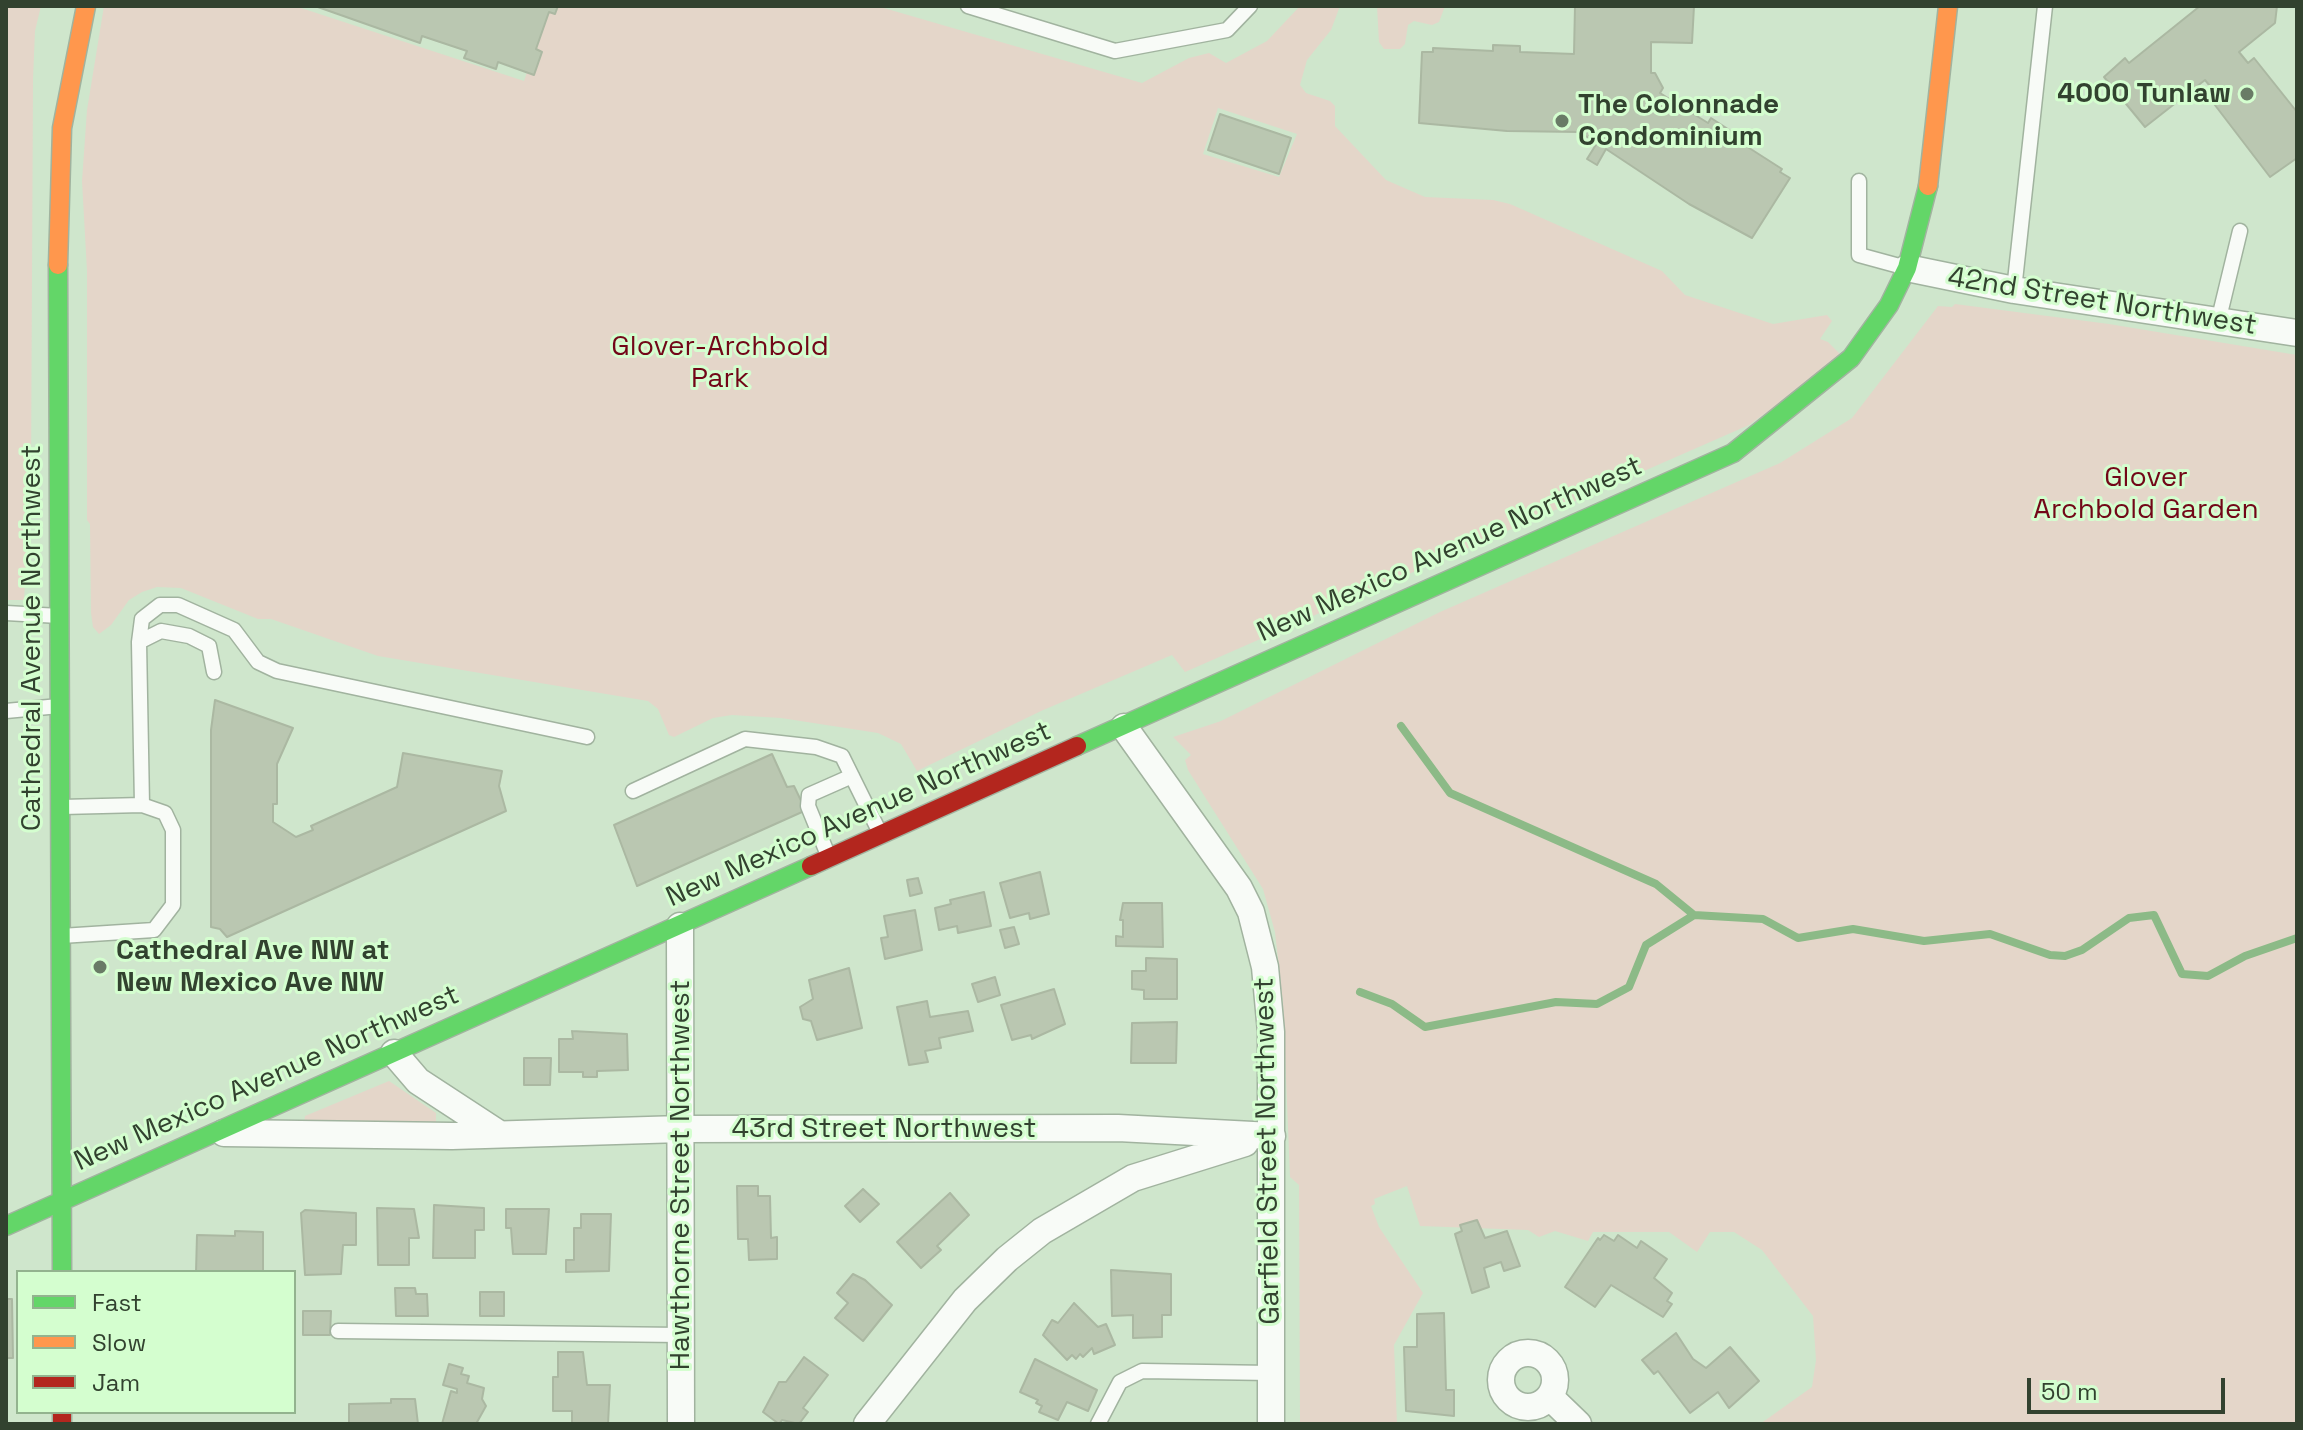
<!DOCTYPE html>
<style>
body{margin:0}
#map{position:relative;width:2303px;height:1430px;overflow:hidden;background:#cfe6cc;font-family:"Space Grotesk",sans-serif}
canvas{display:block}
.frame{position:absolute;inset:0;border:8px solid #32422f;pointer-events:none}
.legend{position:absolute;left:16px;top:1270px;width:280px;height:144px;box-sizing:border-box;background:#d4fecf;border:2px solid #93b38f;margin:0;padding:10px 14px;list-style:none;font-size:24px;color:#32422f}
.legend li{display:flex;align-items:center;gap:16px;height:40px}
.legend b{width:40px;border:2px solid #93b38f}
.scale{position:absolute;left:2027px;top:1378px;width:198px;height:36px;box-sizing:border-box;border:4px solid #32422f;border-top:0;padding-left:10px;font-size:24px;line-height:28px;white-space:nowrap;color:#32422f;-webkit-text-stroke:6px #d4fecf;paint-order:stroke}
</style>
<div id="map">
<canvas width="2303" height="1430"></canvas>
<div class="frame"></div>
<ul class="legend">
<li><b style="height:10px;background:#63d668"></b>Fast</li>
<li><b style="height:10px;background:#ff974d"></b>Slow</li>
<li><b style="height:10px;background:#b3261e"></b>Jam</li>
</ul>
<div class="scale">50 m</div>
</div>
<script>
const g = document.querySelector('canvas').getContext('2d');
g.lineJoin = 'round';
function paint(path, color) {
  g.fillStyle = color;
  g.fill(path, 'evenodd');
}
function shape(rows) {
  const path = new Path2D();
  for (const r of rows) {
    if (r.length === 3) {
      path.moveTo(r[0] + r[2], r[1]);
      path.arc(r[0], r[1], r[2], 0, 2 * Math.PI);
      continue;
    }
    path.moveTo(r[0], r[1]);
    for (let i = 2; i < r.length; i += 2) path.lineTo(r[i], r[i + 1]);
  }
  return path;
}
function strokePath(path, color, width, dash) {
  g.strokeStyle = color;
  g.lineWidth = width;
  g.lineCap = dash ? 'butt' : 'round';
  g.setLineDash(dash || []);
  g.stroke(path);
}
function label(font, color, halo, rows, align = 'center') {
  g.font = font + ' "Space Grotesk",sans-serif';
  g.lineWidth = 6;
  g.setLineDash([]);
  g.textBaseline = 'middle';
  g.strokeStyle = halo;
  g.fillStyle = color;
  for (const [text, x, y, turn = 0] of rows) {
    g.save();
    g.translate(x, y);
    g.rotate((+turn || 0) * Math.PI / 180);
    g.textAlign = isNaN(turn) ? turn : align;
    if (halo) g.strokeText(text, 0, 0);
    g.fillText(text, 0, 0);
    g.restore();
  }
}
const green = shape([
 [6,6,41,6,35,31,33,78,31,479,24,600,6,600],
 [104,6,295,6,524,81,550,6,877,6,1142,83,1189,58,1209,53,1226,63,1267,41,1300,6,1340,6,1331,30,1307,60,1300,85,1306,93,1330,101,1335,106,1335,126,1386,180,1425,197,1493,200,1510,204,1662,271,1685,295,1773,324,1827,315,1832,321,1820,339,1828,342,1843,357,1749,425,1185,672,1172,655,1041,711,917,771,901,744,878,733,781,718,732,715,713,718,674,737,669,735,658,709,648,701,378,656,271,619,258,619,181,588,157,587,142,592,129,600,111,625,99,634,93,627,91,613,90,524,87,520,87,271,82,181,87,110],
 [1218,108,1297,134,1279,177,1203,154],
 [1377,6,1445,6,1439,22,1432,25,1414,21,1408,25,1405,44,1400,49,1384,49,1379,42],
 [1955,304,2109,324,2297,355,2297,1424,1760,1424,1812,1387,1816,1360,1813,1316,1762,1250,1734,1232,1710,1232,1697,1252,1669,1232,1593,1232,1588,1241,1555,1231,1539,1237,1528,1230,1420,1226,1407,1186,1374,1199,1375,1204,1371,1206,1379,1227,1423,1293,1394,1345,1397,1424,1300,1424,1299,1185,1290,1177,1283,1003,1275,932,1263,889,1188,770,1185,760,1191,755,1173,737,1221,721,1440,612,1780,463,1852,418,1938,306,1952,307],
 [389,1081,436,1113,436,1124,304,1124,305,1116]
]);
const stream = shape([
 [1401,726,1450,793,1656,884,1694,915,1763,919,1798,938,1853,929,1924,941,1990,934,2050,955,2065,956,2082,950,2129,918,2154,915,2182,974,2208,976,2245,956,2297,938],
 [1360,992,1392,1004,1425,1027,1556,1002,1597,1004,1629,987,1646,945,1694,915]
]);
const building = shape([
 [315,6,558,6,555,14,549,12,536,49,542,52,534,75,498,62,496,69,464,58,467,51,422,36,420,43,315,6],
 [1575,6,1694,6,1692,43,1651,42,1651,73,1655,73,1663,88,1660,93,1708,123,1711,118,1734,133,1732,137,1782,169,1780,172,1790,178,1752,238,1689,204,1606,149,1597,165,1587,159,1597,143,1579,132,1507,131,1419,123,1422,52,1433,52,1433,48,1493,51,1493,45,1520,46,1520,52,1574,54,1575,6],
 [2200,6,2277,6,2275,23,2239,52,2248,63,2254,58,2297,112,2297,158,2270,177,2208,96,2214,91,2205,80,2145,127,2104,77,2125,58,2129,63,2200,6],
 [1220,114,1291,138,1279,174,1208,150,1220,114],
 [215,700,293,728,277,764,277,804,273,804,273,822,296,837,313,830,311,826,397,787,403,753,502,771,499,786,506,811,227,937,220,929,211,927,211,730,215,700],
 [772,754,787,787,794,786,805,809,802,812,637,886,614,825,772,754],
 [1040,872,1049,914,1030,919,1029,913,1010,918,1000,883,1040,872],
 [918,878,922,893,910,896,907,880,918,878],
 [984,892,991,926,958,933,957,926,939,930,935,908,951,904,950,900,984,892],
 [1123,903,1162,903,1163,947,1116,946,1116,936,1123,937,1123,920,1120,920,1123,903],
 [915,910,922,950,885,959,881,938,888,937,884,916,915,910],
 [1014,927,1019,944,1005,948,1000,930,1014,927],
 [1146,958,1177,959,1177,999,1144,999,1144,990,1132,989,1132,971,1146,971,1146,958],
 [849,968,862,1028,817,1040,811,1021,803,1019,800,1007,813,999,809,980,849,968],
 [995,977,1000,995,978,1002,972,984,995,977],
 [1054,989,1065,1024,1032,1039,1031,1035,1012,1040,1001,1005,1054,989],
 [927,1001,930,1017,968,1011,973,1031,939,1038,941,1048,925,1051,928,1062,909,1065,897,1007,927,1001],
 [1177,1022,1176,1063,1131,1063,1132,1023,1177,1022],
 [572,1031,627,1034,628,1070,597,1071,597,1077,583,1077,583,1072,559,1072,559,1039,573,1039,572,1031],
 [524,1058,551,1058,550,1085,524,1085,524,1058],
 [737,1186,758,1186,758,1196,770,1196,771,1238,777,1237,777,1259,749,1260,748,1239,738,1239,737,1186],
 [863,1189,879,1204,860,1222,845,1206,863,1189],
 [950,1193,969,1215,937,1246,941,1250,921,1268,897,1242,950,1193],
 [434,1205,484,1208,484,1230,475,1230,475,1258,433,1258,434,1205],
 [377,1208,414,1209,419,1238,409,1238,409,1265,378,1265,377,1208],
 [506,1209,549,1209,546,1254,513,1254,511,1228,506,1228,506,1209],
 [305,1210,356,1213,356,1245,343,1245,341,1274,305,1275,301,1213,305,1210],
 [581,1214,611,1214,609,1271,566,1272,566,1260,574,1260,574,1228,581,1228,581,1214],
 [1477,1220,1485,1238,1507,1231,1520,1266,1504,1271,1501,1262,1484,1268,1489,1287,1472,1293,1455,1234,1462,1231,1460,1225,1477,1220],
 [235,1231,263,1232,263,1272,196,1272,197,1235,235,1236,235,1231],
 [1604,1235,1614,1241,1618,1235,1637,1248,1641,1241,1667,1259,1654,1278,1672,1293,1667,1301,1672,1304,1663,1317,1611,1285,1595,1307,1565,1287,1598,1238,1600,1240,1604,1235],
 [1111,1270,1171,1274,1171,1315,1162,1315,1162,1337,1133,1338,1133,1315,1112,1316,1111,1270],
 [853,1274,865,1280,892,1305,863,1341,835,1318,848,1303,837,1293,853,1274],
 [395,1288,415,1288,416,1294,427,1294,428,1316,396,1316,395,1288],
 [480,1292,504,1292,504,1316,480,1316,480,1292],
 [6,1299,12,1299,13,1358,6,1358,6,1299],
 [1074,1303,1098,1327,1106,1324,1115,1345,1094,1354,1092,1348,1083,1357,1080,1354,1076,1359,1072,1355,1067,1360,1043,1335,1052,1320,1058,1323,1074,1303],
 [303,1311,331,1311,330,1335,303,1335,303,1311],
 [1444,1313,1446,1390,1454,1390,1454,1416,1406,1411,1404,1347,1417,1347,1417,1314,1444,1313],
 [1676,1333,1693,1359,1706,1368,1730,1347,1759,1381,1729,1408,1718,1392,1690,1413,1658,1371,1654,1374,1642,1360,1676,1333],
 [558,1352,583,1352,587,1385,610,1385,608,1424,572,1424,572,1411,553,1411,553,1377,558,1377,558,1352],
 [804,1357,828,1375,803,1408,808,1412,799,1424,782,1420,779,1424,763,1412,779,1382,786,1382,804,1357],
 [1035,1359,1097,1390,1088,1411,1067,1402,1058,1420,1039,1412,1042,1406,1036,1403,1038,1400,1020,1392,1035,1359],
 [449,1364,463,1368,461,1374,469,1376,467,1383,484,1388,482,1399,486,1406,476,1424,442,1424,451,1391,457,1393,457,1389,443,1385,449,1364],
 [391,1399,415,1399,418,1424,349,1424,349,1404,391,1403,391,1399]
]);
const lane = shape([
 [968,6,1115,51,1227,30,1250,6],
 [1859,181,1859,255,1903,267],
 [2014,290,2045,6],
 [2218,322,2240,231],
 [6,613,59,616],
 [139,642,161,631,189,636,209,646,214,672],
 [6,711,59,706],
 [633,791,745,739,816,747,842,756,881,835],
 [142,805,139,642,142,619,160,605,178,605,234,630,258,662,277,671,587,737],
 [828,855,808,806,809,795,852,776],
 [61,936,154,930,173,905,173,830,165,813,142,805,62,807],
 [338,1331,681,1335],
 [1098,1424,1120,1382,1142,1371,1271,1373]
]);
const street = shape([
 [1907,268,2014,290,2297,333],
 [1124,727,1239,888,1251,912,1265,967,1271,1032,1271,1424],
 [680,926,681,1424],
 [394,1053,418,1081,496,1132],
 [224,1133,452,1136,681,1129,1118,1128,1272,1136],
 [1528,1380,27],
 [1550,1397,1578,1424],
 [867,1424,965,1300,1007,1259,1042,1231,1133,1178,1245,1143]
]);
const fast = shape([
 [58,265,62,1272],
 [1077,746,1733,453,1851,358,1889,305,1907,268,1928,186],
 [6,1226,811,866]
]);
const slow = shape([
 [1928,186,1948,6],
 [58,265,62,128,86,6]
]);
const jam = shape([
 [811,866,1077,746],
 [62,1412,62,1424]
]);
const markers = [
 [2247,94,8,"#697b66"],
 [1562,121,8,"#697b66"],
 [100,967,8,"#697b66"]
];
const poiNames = [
 ["4000 Tunlaw",2231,94,"right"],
 ["The Colonnade",1578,105],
 ["Condominium",1578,137],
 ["Cathedral Ave NW at",116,951],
 ["New Mexico Ave NW",116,983]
];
const streetNames = [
 ["42nd Street Northwest",2102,302,9],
 ["New Mexico Avenue Northwest",1450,550,-24],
 ["Cathedral Avenue Northwest",32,638,-90],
 ["New Mexico Avenue Northwest",859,815,-24],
 ["New Mexico Avenue Northwest",267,1079,-24],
 ["43rd Street Northwest",884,1129],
 ["Garfield Street Northwest",1268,1151,-91],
 ["Hawthorne Street Northwest",681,1175,-90]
];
const parkNames = [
 ["Glover-Archbold",720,347],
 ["Park",720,379],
 ["Glover",2146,478],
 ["Archbold Garden",2146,510]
];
paint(green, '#e4d6c9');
strokePath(stream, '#8cba87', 8);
paint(building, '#bac7b1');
strokePath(building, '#abb8a2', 2);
strokePath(lane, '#a1b39f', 17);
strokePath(street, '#a1b39f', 29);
strokePath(fast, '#a1b39f', 21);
strokePath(slow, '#a1b39f', 21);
strokePath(jam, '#a1b39f', 21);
strokePath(lane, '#f8fbf7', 14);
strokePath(street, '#f8fbf7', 26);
strokePath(fast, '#63d668', 18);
strokePath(slow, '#ff974d', 18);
strokePath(jam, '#b3261e', 18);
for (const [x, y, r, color] of markers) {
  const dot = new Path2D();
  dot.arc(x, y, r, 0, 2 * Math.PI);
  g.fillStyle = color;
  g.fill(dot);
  strokePath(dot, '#d4fecf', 3);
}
label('bold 28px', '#32422f', '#d4fecf', poiNames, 'left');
label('28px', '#32422f', '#d4fecf', streetNames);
label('28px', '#720718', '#d4fecf', parkNames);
</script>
